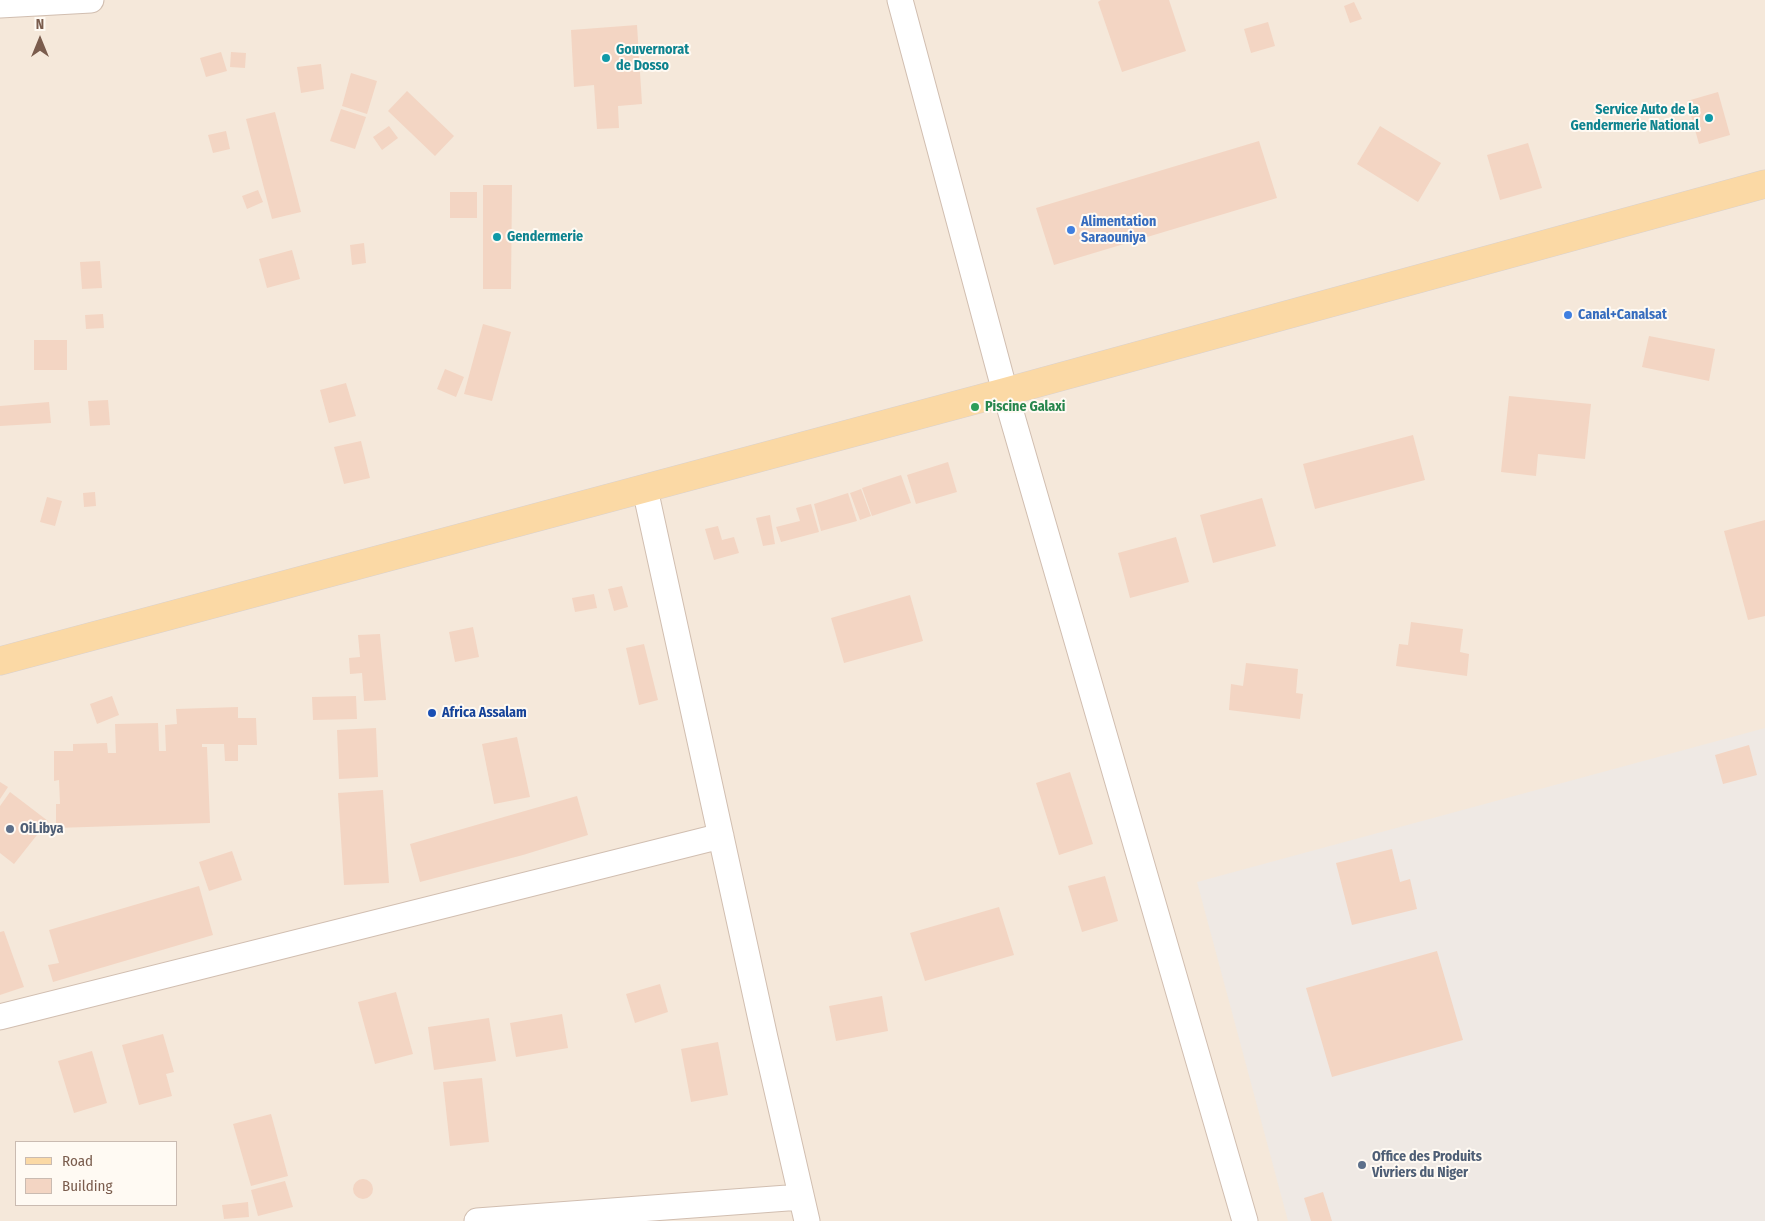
<!DOCTYPE html>
<style>
body{margin:0}
#map{position:relative;width:1765px;height:1221px;overflow:hidden;background:#fdf6ec;font-family:"Fira Sans Condensed",sans-serif}
canvas{display:block}
.legend{position:absolute;left:15px;top:1141px;width:162px;height:65px;box-sizing:border-box;background:#fffaf3;border:1px solid #cabbb1;margin:0;padding:6px 9px;list-style:none;font-size:15px;color:#7a5c4d}
.legend li{display:flex;align-items:center;gap:10px;height:25px}
.legend b{width:25px;border:1px solid #cabbb1}
.north{position:absolute;left:15px;top:15px;width:50px;height:50px;-webkit-text-stroke:4px #fffaf3;paint-order:stroke;rotate:0deg;font-size:14px;font-weight:700;line-height:20px;text-align:center;color:#7a5c4d}
.north::after{content:'';display:block;margin:auto;width:18px;height:22px;background:#7a5c4d;clip-path:polygon(50% 0,100% 100%,50% 72%,0 100%)}
</style>
<div id="map">
<canvas width="1765" height="1221"></canvas>
<ul class="legend">
<li><b style="height:6px;background:#fbd9a5"></b>Road</li>
<li><b style="height:14px;background:#f3d5c3"></b>Building</li>
</ul>
<div class="north">N</div>
</div>
<script>
const g = document.querySelector('canvas').getContext('2d');
g.lineJoin = 'round';
function paint(path, color) {
  g.fillStyle = color;
  g.fill(path, 'evenodd');
}
function shape(rows) {
  const path = new Path2D();
  for (const r of rows) {
    if (r.length === 3) {
      path.moveTo(r[0] + r[2], r[1]);
      path.arc(r[0], r[1], r[2], 0, 2 * Math.PI);
      continue;
    }
    path.moveTo(r[0], r[1]);
    for (let i = 2; i < r.length; i += 2) path.lineTo(r[i], r[i + 1]);
  }
  return path;
}
function strokePath(path, color, width, dash) {
  g.strokeStyle = color;
  g.lineWidth = width;
  g.lineCap = dash ? 'butt' : 'round';
  g.setLineDash(dash || []);
  g.stroke(path);
}
function label(font, color, halo, rows, align = 'center') {
  g.font = font + ' "Fira Sans Condensed",sans-serif';
  g.lineWidth = 4;
  g.setLineDash([]);
  g.textBaseline = 'middle';
  g.strokeStyle = halo;
  g.fillStyle = color;
  for (const [text, x, y, turn = 0] of rows) {
    g.save();
    g.translate(x, y);
    g.rotate((+turn || 0) * Math.PI / 180);
    g.textAlign = isNaN(turn) ? turn : align;
    if (halo) g.strokeText(text, 0, 0);
    g.fillText(text, 0, 0);
    g.restore();
  }
}
const residential = shape([
 [0,0,1765,0,1765,1221,0,1221],
 [16,1142,176,1142,176,1205,16,1205]
]);
const industrial = shape([
 [1765,728,1765,1221,1288,1221,1197,882]
]);
const building = shape([
 [1101,0,1169,0,1186,51,1122,72,1098,2],
 [1354,2,1362,19,1350,23,1344,6],
 [1268,22,1275,46,1251,53,1244,29],
 [637,25,642,104,618,106,619,128,597,129,594,85,574,87,571,30],
 [221,52,227,71,206,77,200,58],
 [231,52,246,53,245,68,230,67],
 [321,64,324,89,301,93,297,67],
 [351,73,377,81,367,114,342,106],
 [407,91,454,136,435,156,388,111],
 [1718,92,1730,135,1699,144,1687,101],
 [341,109,366,117,355,149,330,141],
 [275,112,301,212,272,219,246,119],
 [389,126,398,138,382,150,373,137],
 [1380,126,1441,163,1418,202,1357,164],
 [226,131,230,149,213,153,208,135],
 [1259,141,1277,198,1054,265,1036,208],
 [1528,143,1542,188,1500,200,1487,155],
 [483,185,512,185,511,289,483,289],
 [258,190,263,202,247,209,242,196],
 [450,192,477,192,477,218,450,218],
 [364,243,366,263,352,265,350,245],
 [292,250,300,279,267,288,259,259],
 [100,261,102,288,82,289,80,262],
 [103,314,104,328,86,329,85,315],
 [483,324,511,332,492,401,464,394],
 [1649,336,1715,349,1709,381,1642,367],
 [34,340,67,340,67,370,34,370],
 [445,369,464,377,456,397,437,389],
 [346,383,356,416,329,423,320,390],
 [1509,396,1591,404,1585,459,1538,454,1536,476,1501,472],
 [108,400,110,425,90,426,88,401],
 [49,402,51,423,0,426,0,406],
 [1413,435,1425,480,1315,509,1303,464],
 [361,441,370,478,344,484,334,447],
 [948,462,957,492,916,504,907,475],
 [901,475,911,503,872,516,862,488],
 [861,489,871,516,860,520,850,493],
 [95,492,96,506,84,507,83,493],
 [848,493,857,521,821,531,814,504],
 [47,497,62,501,55,526,40,522],
 [1262,498,1276,546,1213,563,1200,515],
 [811,504,819,532,781,542,776,527,800,521,796,508],
 [770,515,775,544,763,546,756,518],
 [1765,520,1765,616,1748,620,1724,531],
 [718,526,722,540,734,537,739,553,714,560,705,529],
 [1176,537,1189,582,1130,598,1118,553],
 [622,586,628,607,614,611,608,589],
 [594,594,597,608,575,612,572,598],
 [910,595,923,641,844,663,831,618],
 [1411,622,1463,629,1460,652,1469,654,1467,676,1396,666,1399,644,1408,645],
 [473,627,479,657,455,662,449,632],
 [380,634,386,700,364,701,362,673,350,674,349,658,360,657,358,635],
 [644,644,658,700,639,705,626,648],
 [1246,663,1298,669,1296,693,1303,694,1300,719,1229,710,1231,684,1243,686],
 [112,696,119,715,97,724,90,704],
 [356,696,357,719,313,720,312,697],
 [238,707,238,718,256,718,257,745,238,745,238,761,225,761,224,744,202,744,202,747,207,747,210,823,56,828,56,804,60,804,59,780,54,781,54,751,73,751,73,744,107,743,108,753,116,753,115,724,158,723,159,751,166,751,165,725,177,724,176,709],
 [376,728,378,777,339,779,337,730],
 [517,737,530,797,494,804,482,744],
 [1749,745,1757,775,1723,784,1715,755],
 [1070,772,1093,844,1059,855,1036,783],
 [0,782,8,787,0,799],
 [383,790,389,883,344,885,338,793],
 [10,792,48,821,14,864,0,853,0,806],
 [577,796,588,835,523,855,420,882,410,844],
 [1392,849,1400,882,1410,879,1417,909,1352,925,1336,863],
 [232,851,242,880,209,891,199,862],
 [1105,876,1118,921,1082,932,1068,886],
 [199,886,213,935,53,982,48,965,59,963,49,930],
 [999,907,1014,955,925,981,910,933],
 [4,931,24,987,0,995,0,932],
 [1437,951,1463,1040,1332,1077,1306,988],
 [660,984,668,1012,635,1023,626,994],
 [396,992,413,1054,375,1064,358,1002],
 [882,996,888,1031,836,1041,829,1006],
 [562,1014,568,1048,516,1057,510,1023],
 [489,1018,496,1061,434,1070,428,1027],
 [163,1034,174,1072,166,1074,172,1096,139,1105,122,1045],
 [718,1042,728,1095,691,1102,681,1049],
 [92,1051,107,1103,74,1113,58,1061],
 [482,1078,489,1142,450,1146,443,1082],
 [271,1114,288,1176,251,1186,233,1124],
 [363,1189,10],
 [285,1181,293,1207,258,1216,251,1190],
 [1323,1192,1332,1221,1311,1221,1304,1198],
 [248,1202,249,1217,224,1219,222,1205]
]);
const minor = shape([
 [900,0,1005,392,1245,1221],
 [0,5,91,0],
 [645,489,765,1038,807,1221],
 [0,1017,721,836],
 [477,1221,801,1197]
]);
const primary = shape([
 [0,661,1005,392,1765,184]
]);
const markers = [
 [606,58,5,"#0f9aa8"],
 [1709,118,5,"#0f9aa8"],
 [1071,230,5,"#3f7fe0"],
 [497,237,5,"#0f9aa8"],
 [1568,315,5,"#3f7fe0"],
 [975,407,5,"#2e9e5b"],
 [432,713,5,"#1a4fb4"],
 [10,829,5,"#5c6f8a"],
 [1362,1165,5,"#5c6f8a"]
];
const cultureNames = [
 ["Gouvernorat",616,50],
 ["de Dosso",616,66],
 ["Service Auto de la",1699,110,"right"],
 ["Gendermerie National",1699,126,"right"],
 ["Gendermerie",507,237]
];
const shopNames = [
 ["Alimentation",1081,222],
 ["Saraouniya",1081,238],
 ["Canal+Canalsat",1578,315]
];
const leisureNames = [
 ["Piscine Galaxi",985,407]
];
const transitNames = [
 ["Africa Assalam",442,713]
];
const serviceNames = [
 ["OiLibya",20,829],
 ["Office des Produits",1372,1157],
 ["Vivriers du Niger",1372,1173]
];
paint(residential, '#f5e8da');
paint(industrial, '#efe9e4');
paint(building, '#f3d5c3');
strokePath(minor, '#d1beb0', 27);
strokePath(primary, '#dad1cd', 29);
strokePath(minor, '#fff', 25);
strokePath(primary, '#fbd9a5', 28);
for (const [x, y, r, color] of markers) {
  const dot = new Path2D();
  dot.arc(x, y, r, 0, 2 * Math.PI);
  g.fillStyle = color;
  g.fill(dot);
  strokePath(dot, '#fffaf3', 2);
}
label('bold 14px', '#0d838f', '#fffaf3', cultureNames, 'left');
label('bold 14px', '#366cbe', '#fffaf3', shopNames, 'left');
label('bold 14px', '#27864d', '#fffaf3', leisureNames, 'left');
label('bold 14px', '#164399', '#fffaf3', transitNames, 'left');
label('bold 14px', '#4e5e75', '#fffaf3', serviceNames, 'left');
</script>
